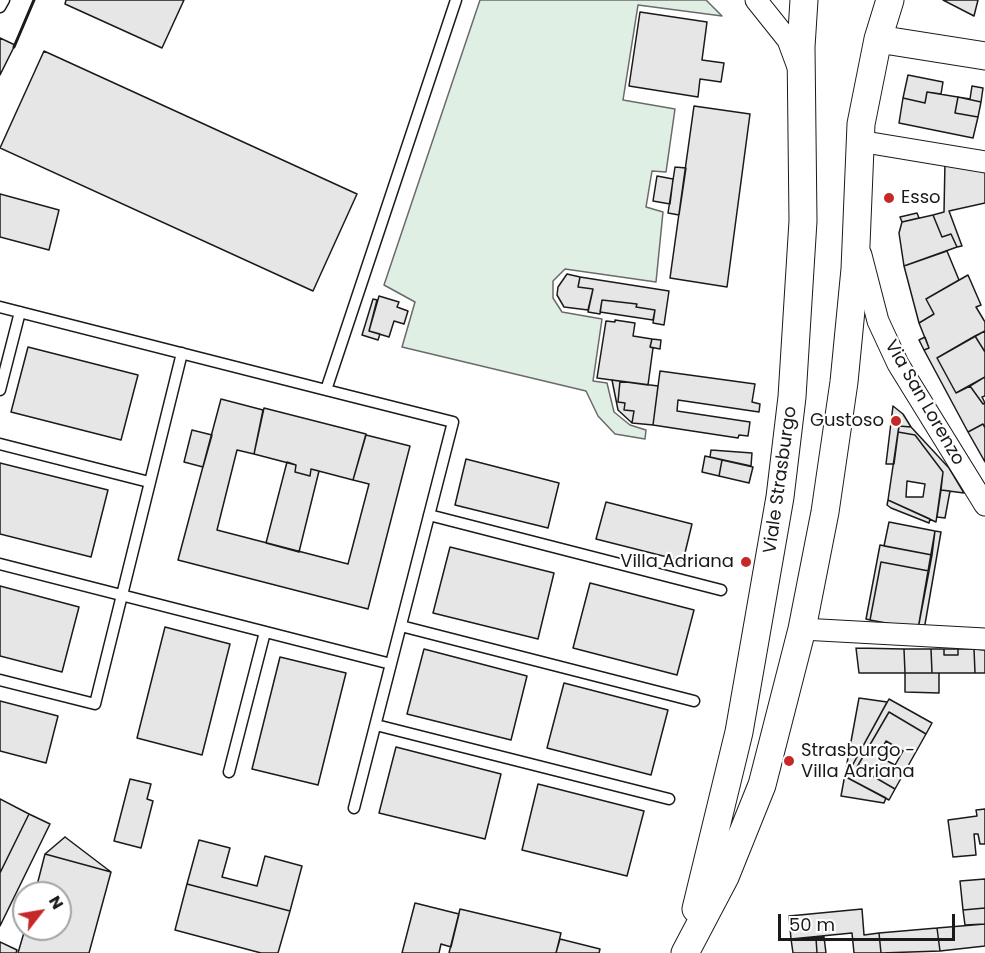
<!DOCTYPE html>
<style>
body{margin:0}
#map{position:relative;width:985px;height:953px;overflow:hidden;background:#fff;font-family:Poppins,sans-serif}
canvas{display:block}
.north{position:absolute;left:12px;top:881px;width:60px;height:60px;box-sizing:border-box;background:#fff;border:2px solid #a3a3a3;border-radius:50%;rotate:59deg;font-size:16px;font-weight:700;line-height:24px;text-align:center;color:#1a1a1a}
.north::after{content:'';display:block;margin:auto;width:21px;height:27px;background:#c62828;clip-path:polygon(50% 0,100% 100%,50% 72%,0 100%)}
.scale{position:absolute;left:778px;top:914px;width:177px;height:27px;box-sizing:border-box;border:3px solid #1a1a1a;border-top:0;padding-left:8px;font-size:18px;line-height:21px;white-space:nowrap;color:#1a1a1a;-webkit-text-stroke:4px #fff;paint-order:stroke}
</style>
<div id="map">
<canvas width="985" height="953"></canvas>
<div class="north">N</div>
<div class="scale">50 m</div>
</div>
<script>
const g = document.querySelector('canvas').getContext('2d');
g.lineJoin = 'round';
function paint(path, color) {
  g.fillStyle = color;
  g.fill(path, 'evenodd');
}
function shape(rows) {
  const path = new Path2D();
  for (const r of rows) {
    path.moveTo(r[0], r[1]);
    for (let i = 2; i < r.length; i += 2) path.lineTo(r[i], r[i + 1]);
  }
  return path;
}
function strokePath(path, color, width, dash) {
  g.strokeStyle = color;
  g.lineWidth = width;
  g.lineCap = dash ? 'butt' : 'round';
  g.setLineDash(dash || []);
  g.stroke(path);
}
function label(font, color, halo, rows, align = 'center') {
  g.font = font + ' Poppins,sans-serif';
  g.lineWidth = 4.5;
  g.setLineDash([]);
  g.textBaseline = 'middle';
  g.strokeStyle = halo;
  g.fillStyle = color;
  for (const [text, x, y, turn = 0] of rows) {
    g.save();
    g.translate(x, y);
    g.rotate((+turn || 0) * Math.PI / 180);
    g.textAlign = isNaN(turn) ? turn : align;
    if (halo) g.strokeText(text, 0, 0);
    g.fillText(text, 0, 0);
    g.restore();
  }
}
const green = shape([
 [480,0,706,0,722,16,638,5,623,100,675,109,666,172,652,171,646,207,663,212,656,282,565,269,553,281,553,298,562,312,602,319,593,381,607,383,614,412,630,425,646,430,645,439,615,434,598,416,586,391,402,347,415,302,384,285,480,0]
]);
const building = shape([
 [66,0,184,0,162,48,65,4,66,0],
 [943,0,978,0,974,16,943,0],
 [640,12,707,22,702,60,724,63,721,82,700,79,698,97,629,86,640,12],
 [0,38,15,45,0,75,0,38],
 [44,51,357,194,313,291,0,148,44,51],
 [908,75,943,82,941,94,927,92,925,103,903,98,908,75],
 [972,86,983,88,981,102,958,97,955,113,978,117,973,138,899,123,903,98,925,103,927,92,970,99,972,86],
 [958,97,981,102,978,117,955,113,958,97],
 [694,106,750,114,727,287,670,278,694,106],
 [945,161,985,168,985,203,949,211,962,246,957,247,951,234,942,237,933,215,944,212,945,161],
 [675,167,686,168,679,215,668,213,675,167],
 [657,176,673,179,670,204,653,201,657,176],
 [0,194,59,210,49,250,0,237,0,194],
 [917,213,919,218,902,222,900,217,917,213],
 [933,215,942,237,951,234,957,247,904,266,899,233,902,222,933,215],
 [947,251,959,280,926,299,934,314,919,323,904,266,947,251],
 [567,274,580,277,578,287,593,289,588,310,564,307,557,295,558,287,567,274],
 [968,275,981,305,976,307,985,322,985,331,937,358,956,393,970,386,983,404,985,403,985,428,983,424,968,432,924,350,929,348,919,323,934,314,926,299,968,275],
 [580,277,669,291,664,325,653,323,655,310,636,307,637,304,602,300,600,314,588,312,593,289,578,287,580,277],
 [379,296,399,302,397,307,408,311,404,324,394,321,389,337,369,331,379,296],
 [373,299,377,300,369,331,380,334,378,340,362,335,373,299],
 [602,300,637,304,636,307,655,310,653,320,600,312,602,300],
 [615,320,635,323,633,336,652,339,650,347,653,348,648,385,597,378,606,321,615,322,615,320],
 [985,331,985,352,975,336,985,331],
 [975,336,985,352,985,377,956,393,937,358,975,336],
 [925,337,929,348,924,350,919,340,925,337],
 [652,339,661,340,660,349,650,347,652,339],
 [28,347,138,375,121,440,11,412,28,347],
 [660,371,755,384,752,402,760,404,759,412,678,400,677,411,750,422,748,436,739,435,738,438,653,425,660,371],
 [985,377,985,396,982,397,985,403,983,404,970,386,985,377],
 [612,380,620,381,618,402,625,403,624,410,634,411,632,423,618,410,612,380],
 [620,381,658,386,653,425,632,423,634,411,624,410,625,403,618,402,620,381],
 [221,399,263,410,254,454,237,450,217,530,348,564,369,484,353,480,366,435,410,446,368,609,178,560,221,399],
 [893,406,903,414,911,427,899,426,894,464,886,464,893,406],
 [264,408,366,434,353,480,311,469,310,476,295,472,296,465,254,454,264,408],
 [983,424,985,428,985,462,968,432,983,424],
 [899,426,911,427,949,468,964,493,941,490,943,472,915,435,898,432,899,426],
 [192,430,212,435,203,467,184,462,192,430],
 [898,432,915,435,943,472,936,522,888,500,898,432],
 [711,450,752,453,751,466,710,457,711,450],
 [705,456,722,460,719,476,702,472,705,456],
 [466,459,559,483,548,528,455,505,466,459],
 [722,460,753,467,749,483,719,476,722,460],
 [287,462,296,465,295,472,310,476,311,469,319,471,299,552,266,543,287,462],
 [0,463,108,490,91,557,0,534,0,463],
 [907,481,925,484,923,497,906,497,907,481],
 [941,490,950,491,945,518,937,517,941,490],
 [888,500,930,519,929,523,891,508,887,505,888,500],
 [606,502,692,524,683,561,596,539,606,502],
 [889,522,935,531,932,555,884,546,889,522],
 [935,531,941,532,924,630,918,629,935,531],
 [880,545,932,555,929,571,881,562,870,620,866,619,880,545],
 [450,547,554,573,538,639,433,613,450,547],
 [881,562,929,571,918,629,870,620,881,562],
 [590,583,694,610,677,675,573,648,590,583],
 [0,586,79,607,62,672,0,656,0,586],
 [165,627,230,644,202,755,137,738,165,627],
 [856,648,904,649,905,673,859,673,856,648],
 [424,649,527,676,511,740,407,714,424,649],
 [904,649,931,649,932,673,905,673,904,649],
 [931,649,944,649,944,655,958,655,958,649,974,649,975,673,932,673,931,649],
 [944,649,958,649,958,655,944,655,944,649],
 [974,649,985,650,985,673,975,673,974,649],
 [280,657,346,673,318,785,252,769,280,657],
 [905,673,939,673,939,693,905,692,905,673],
 [564,683,668,710,651,775,547,748,564,683],
 [859,698,887,702,846,777,886,798,884,803,841,796,859,698],
 [889,699,932,723,926,734,889,712,857,767,895,789,889,800,846,777,889,699],
 [0,701,58,716,46,763,0,751,0,701],
 [889,712,926,734,895,789,857,767,889,712],
 [886,741,903,751,895,765,878,756,886,741],
 [396,747,501,774,485,839,379,813,396,747],
 [130,779,151,784,147,799,153,801,141,848,114,841,130,779],
 [538,784,644,811,627,876,522,850,538,784],
 [0,799,29,814,0,873,0,799],
 [985,809,985,844,980,844,978,834,974,834,976,855,953,857,948,820,977,816,976,810,985,809],
 [29,814,50,824,0,926,0,873,29,814],
 [65,837,111,872,45,854,65,837],
 [199,840,230,848,222,877,257,886,265,856,302,866,290,911,187,884,199,840],
 [45,854,111,872,89,953,18,953,25,929,60,929,60,893,35,893,45,854],
 [985,879,985,908,963,910,960,881,985,879],
 [187,884,290,911,278,953,261,953,175,930,187,884],
 [415,903,459,914,451,947,441,944,439,953,402,953,415,903],
 [985,908,985,924,965,925,963,910,985,908],
 [460,909,561,933,556,953,449,953,460,909],
 [862,909,864,935,879,933,881,953,854,953,852,933,791,939,789,916,862,909],
 [985,924,985,946,940,951,937,928,985,924],
 [937,928,940,951,881,953,879,933,937,928],
 [824,937,826,953,817,953,816,938,824,937],
 [816,938,817,953,793,953,791,939,816,938],
 [560,939,600,949,599,953,556,953,560,939],
 [0,942,17,950,16,953,0,953,0,942]
]);
const service = shape([
 [0,7,4,0],
 [0,307,326,390],
 [0,390,20,312],
 [0,444,149,482],
 [429,515,721,590],
 [0,564,391,664],
 [401,626,694,701],
 [0,680,95,704,182,353],
 [376,725,669,799],
 [229,772,265,632],
 [354,808,453,422,326,390,456,0]
]);
const minor = shape([
 [756,0,788,40,798,67],
 [859,141,985,162],
 [861,255,878,321,898,364,985,505],
 [802,629,985,639]
]);
const tertiary = shape([
 [878,39,985,56],
 [696,909,739,732,780,497,792,397,803,221,801,47,804,0],
 [685,953,725,877,762,785,802,629,825,512,844,382,855,269,861,124,878,39,890,0]
]);
const wall = shape([
 [14,47,34,0]
]);
const markers = [
 [889,198,6,"#c62828"],
 [896,421,6,"#c62828"],
 [746,562,6,"#c62828"],
 [789,761,6,"#c62828"]
];
const poiNames = [
 ["Esso",901,198],
 ["Gustoso",884,421,"right"],
 ["Villa Adriana",734,562,"right"],
 ["Strasburgo -",801,751],
 ["Villa Adriana",801,772]
];
const streetNames = [
 ["Via San Lorenzo",924,403,60],
 ["Viale Strasburgo",781,480,-82]
];
paint(green, '#e0efe3');
strokePath(green, '#6a6a6a', 1.5);
paint(building, '#e6e6e6');
strokePath(building, '#1a1a1a', 1.5);
strokePath(service, '#1a1a1a', 13);
strokePath(minor, '#1a1a1a', 23);
strokePath(tertiary, '#1a1a1a', 29);
strokePath(service, '#fff', 10);
strokePath(minor, '#fff', 21);
strokePath(tertiary, '#fff', 27);
strokePath(wall, '#1a1a1a', 3);
for (const [x, y, r, color] of markers) {
  const dot = new Path2D();
  dot.arc(x, y, r, 0, 2 * Math.PI);
  g.fillStyle = color;
  g.fill(dot);
  strokePath(dot, '#fff', 2);
}
label('18px', '#1a1a1a', '#fff', poiNames, 'left');
label('18px', '#1a1a1a', '#fff', streetNames);
</script>
